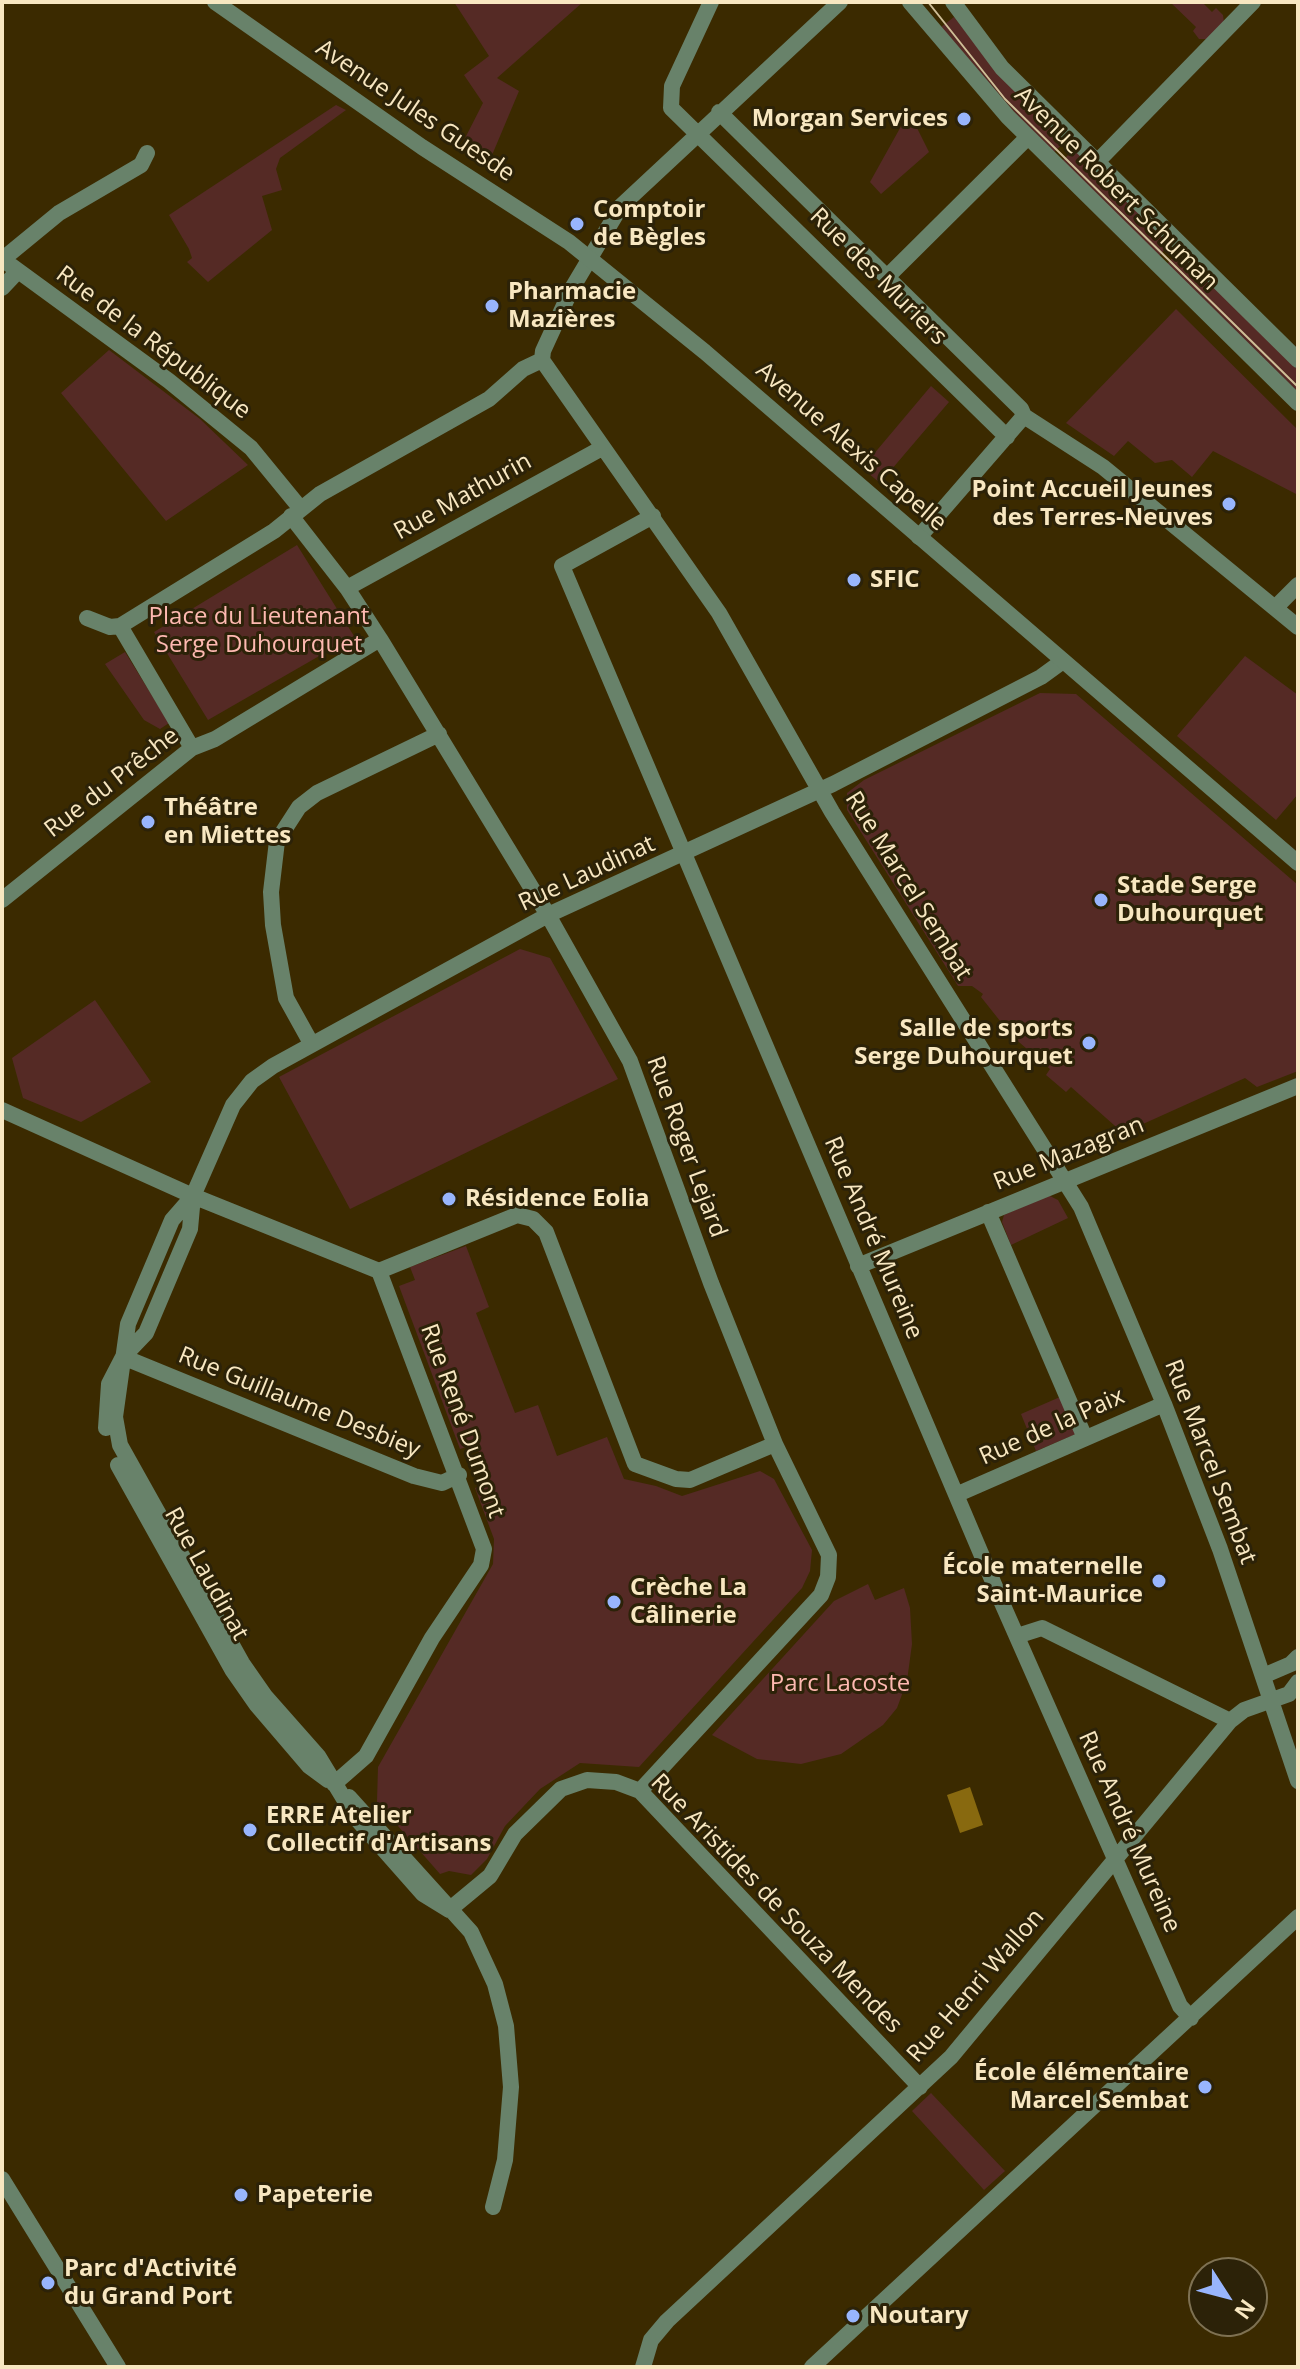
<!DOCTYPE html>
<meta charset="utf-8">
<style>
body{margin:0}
#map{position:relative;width:1300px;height:2369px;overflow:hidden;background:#3b2a00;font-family:"Open Sans",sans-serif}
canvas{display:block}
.frame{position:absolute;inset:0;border:4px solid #f8e7c1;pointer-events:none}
.north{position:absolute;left:1188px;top:2257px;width:80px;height:80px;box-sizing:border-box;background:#2c2208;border:2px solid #7e7152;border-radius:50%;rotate:126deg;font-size:22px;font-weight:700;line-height:32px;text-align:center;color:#f8e7c1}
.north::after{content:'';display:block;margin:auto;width:28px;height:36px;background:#98b5fd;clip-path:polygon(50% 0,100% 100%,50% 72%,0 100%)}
</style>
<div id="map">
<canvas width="1300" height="2369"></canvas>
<div class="frame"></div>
<div class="north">N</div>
</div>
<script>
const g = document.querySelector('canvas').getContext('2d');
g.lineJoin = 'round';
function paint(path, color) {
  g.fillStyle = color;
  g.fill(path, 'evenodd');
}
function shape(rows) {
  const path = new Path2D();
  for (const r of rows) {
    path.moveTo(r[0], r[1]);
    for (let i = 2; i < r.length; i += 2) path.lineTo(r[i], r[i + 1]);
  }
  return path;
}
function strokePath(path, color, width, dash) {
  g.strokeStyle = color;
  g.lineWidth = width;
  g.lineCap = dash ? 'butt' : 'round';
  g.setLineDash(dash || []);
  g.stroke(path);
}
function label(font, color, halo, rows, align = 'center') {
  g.font = font + ' "Open Sans",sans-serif';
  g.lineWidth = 6;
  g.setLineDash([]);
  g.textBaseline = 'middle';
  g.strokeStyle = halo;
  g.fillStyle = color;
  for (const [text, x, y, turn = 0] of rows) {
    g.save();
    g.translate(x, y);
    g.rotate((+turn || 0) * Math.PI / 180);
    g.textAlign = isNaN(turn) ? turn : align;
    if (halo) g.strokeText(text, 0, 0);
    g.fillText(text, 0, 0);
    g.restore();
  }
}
const green = shape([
 [454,2,583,2,497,78,519,91,487,167,460,148,483,103,464,75,489,56],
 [1170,2,1202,2,1212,12,1216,8,1223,15,1224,23,1208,39,1199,39,1193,31,1196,27],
 [954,17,994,68,1066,141,1054,152,1017,115,941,27],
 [336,105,346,110,280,158,276,169,282,190,262,196,272,230,208,282,187,262,192,258,189,249,169,215],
 [909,112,929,152,881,194,870,182],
 [1074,149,1170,244,1159,256,1062,161],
 [1178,252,1298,370,1298,392,1167,264],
 [1176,309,1298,430,1298,495,1213,451,1192,477,1172,460,1155,463,1128,441,1114,456,1066,423],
 [109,350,200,419,248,465,166,521,61,393],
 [931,386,949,402,880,483,862,468],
 [297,545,354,636,208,720,154,632],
 [125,652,169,723,160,729,144,720,105,664],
 [1245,656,1298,695,1298,794,1276,820,1177,736],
 [1040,693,1076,694,1298,885,1298,1071,1257,1087,1245,1078,1123,1133,1071,1087,1066,1092,1046,1075,1050,1069,1012,1036,981,997,983,994,972,986,958,986,847,810,847,793,864,780],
 [520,949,550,958,618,1079,350,1209,279,1077],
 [95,1000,151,1082,81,1122,23,1098,12,1058],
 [1048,1195,1058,1200,1068,1218,1011,1245,1002,1222,1004,1215],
 [466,1246,489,1307,476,1313,515,1413,538,1405,557,1456,607,1437,624,1479,656,1486,682,1496,760,1471,774,1479,812,1550,810,1571,802,1588,639,1767,580,1763,540,1789,505,1826,487,1859,471,1875,449,1871,440,1874,377,1802,378,1767,493,1564,494,1539,475,1488,489,1481,476,1444,460,1449,399,1286,415,1280,410,1267],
 [1060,1397,1076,1434,1036,1451,1021,1414],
 [868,1584,875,1600,904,1588,910,1608,912,1644,907,1681,897,1708,883,1725,841,1754,801,1764,757,1759,712,1735,834,1601],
 [931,2093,1005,2171,984,2190,912,2111]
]);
const water = shape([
 [970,1787,983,1825,960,1833,947,1795]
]);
const minor = shape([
 [711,2,672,86,671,108,1007,437],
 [910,2,1008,117,1298,403],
 [953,2,1002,68,1298,360],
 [719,112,1021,409,1024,416],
 [1098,161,1253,2],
 [2,259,169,381,251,448,301,509],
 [3,259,59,213,141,165,147,153],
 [887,277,1028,137],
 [2,288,18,271],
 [542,360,719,613,832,812,1081,1207,1164,1404,1220,1549,1298,1781],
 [542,360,543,351,571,290,621,206,840,2],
 [291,516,347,588,380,639,548,915,630,1061,711,1283,775,1444,829,1555,828,1577,821,1595,640,1791],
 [653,516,562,566,1002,1603,1180,2006,1191,2018],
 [919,537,1024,416,1103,467,1298,627],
 [347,588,602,448],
 [1275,608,1298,585],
 [87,618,110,627,120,626,274,531,320,494,489,399,523,369,542,360],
 [120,626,192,748],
 [2,900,192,748,215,739,380,639],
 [311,1043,286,998,273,925,271,892,277,841,299,807,317,793,439,734],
 [2,1110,193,1196,379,1271,517,1215,533,1219,546,1232,635,1464,676,1479,690,1480,775,1444],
 [988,1212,1085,1438],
 [858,1266,1298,1086],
 [123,1357,414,1476,442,1483,459,1475],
 [106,1428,109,1384,123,1357,146,1333,190,1229,193,1196],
 [118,1465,233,1671,256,1704,309,1766,328,1780],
 [958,1494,1164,1404],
 [1017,1636,1042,1628,1230,1721],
 [1263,1676,1291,1664,1298,1657],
 [334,1784,366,1756,432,1638,481,1565,484,1549,379,1271],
 [349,1797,471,1932,495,1984,506,2026,511,2087,505,2160,493,2207],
 [449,1910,423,1894,355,1817,318,1756,265,1696,242,1663,120,1445,115,1417,128,1324,172,1220,193,1196,233,1105,252,1081,273,1066,548,915,833,784,1041,677,1063,661],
 [449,1910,490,1876,515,1834,561,1789,587,1780,616,1782,640,1791,920,2087],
 [643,2367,651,2340,667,2321,951,2057,1230,1721,1244,1710,1289,1694,1298,1682],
 [812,2367,1298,1917]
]);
const tertiary = shape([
 [215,2,422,147,569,242,705,352,1298,863],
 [2,2179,118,2367]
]);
const tram = shape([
 [928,2,1005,99,1298,387]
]);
const markers = [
 [964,119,8,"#98b5fd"],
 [577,224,8,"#98b5fd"],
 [492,306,8,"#98b5fd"],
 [1229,504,8,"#98b5fd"],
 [854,580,8,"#98b5fd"],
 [148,822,8,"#98b5fd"],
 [1101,900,8,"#98b5fd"],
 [1089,1043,8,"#98b5fd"],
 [449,1199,8,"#98b5fd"],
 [1159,1581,8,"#98b5fd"],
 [614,1602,8,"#98b5fd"],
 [250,1830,8,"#98b5fd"],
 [1205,2087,8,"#98b5fd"],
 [241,2195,8,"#98b5fd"],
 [48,2283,8,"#98b5fd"],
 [853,2316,8,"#98b5fd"]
];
const streetNames = [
 ["Avenue Jules Guesde",415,111,34],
 ["Avenue Robert Schuman",1116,189,45],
 ["Rue des Muriers",878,277,45],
 ["Rue de la République",153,343,37],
 ["Avenue Alexis Capelle",851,447,41],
 ["Rue Mathurin",463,497,-29],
 ["Rue du Prêche",112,783,-38],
 ["Rue Laudinat",587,874,-25],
 ["Rue Marcel Sembat",908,886,58],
 ["Rue Roger Lejard",686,1147,70],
 ["Rue Mazagran",1069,1154,-22],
 ["Rue André Mureine",873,1238,67],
 ["Rue Guillaume Desbiey",299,1403,22],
 ["Rue René Dumont",462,1421,70],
 ["Rue de la Paix",1052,1427,-24],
 ["Rue Marcel Sembat",1210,1462,69],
 ["Rue Laudinat",206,1574,61],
 ["Rue André Mureine",1129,1832,66],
 ["Rue Aristides de Souza Mendes",776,1904,46],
 ["Rue Henri Wallon",976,1986,-49]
];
const poiNames = [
 ["Morgan Services",948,119,"right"],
 ["Comptoir",593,210],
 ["de Bègles",593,238],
 ["Pharmacie",508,292],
 ["Mazières",508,320],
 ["Point Accueil Jeunes",1213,490,"right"],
 ["des Terres-Neuves",1213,518,"right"],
 ["SFIC",870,580],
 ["Théâtre",164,808],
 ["en Miettes",164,836],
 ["Stade Serge",1117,886],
 ["Duhourquet",1117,914],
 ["Salle de sports",1073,1029,"right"],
 ["Serge Duhourquet",1073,1057,"right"],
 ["Résidence Eolia",465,1199],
 ["École maternelle",1143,1567,"right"],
 ["Saint-Maurice",1143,1595,"right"],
 ["Crèche La",630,1588],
 ["Câlinerie",630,1616],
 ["ERRE Atelier",266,1816],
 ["Collectif d'Artisans",266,1844],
 ["École élémentaire",1189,2073,"right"],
 ["Marcel Sembat",1189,2101,"right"],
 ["Papeterie",257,2195],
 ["Parc d'Activité",64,2269],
 ["du Grand Port",64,2297],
 ["Noutary",869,2316]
];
const parkNames = [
 ["Place du Lieutenant",259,617],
 ["Serge Duhourquet",259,645],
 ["Parc Lacoste",840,1684]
];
paint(green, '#552a25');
paint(water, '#88690f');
strokePath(minor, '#68826a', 16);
strokePath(tertiary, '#68826a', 16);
strokePath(tram, '#cfbe97', 2);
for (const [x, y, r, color] of markers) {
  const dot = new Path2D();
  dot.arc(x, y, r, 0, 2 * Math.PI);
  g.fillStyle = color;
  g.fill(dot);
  strokePath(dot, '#2c2208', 3);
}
label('24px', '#f8e7c1', '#2c2208', streetNames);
label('bold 24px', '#f8e7c1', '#2c2208', poiNames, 'left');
label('24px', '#feb9b1', '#2c2208', parkNames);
</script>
